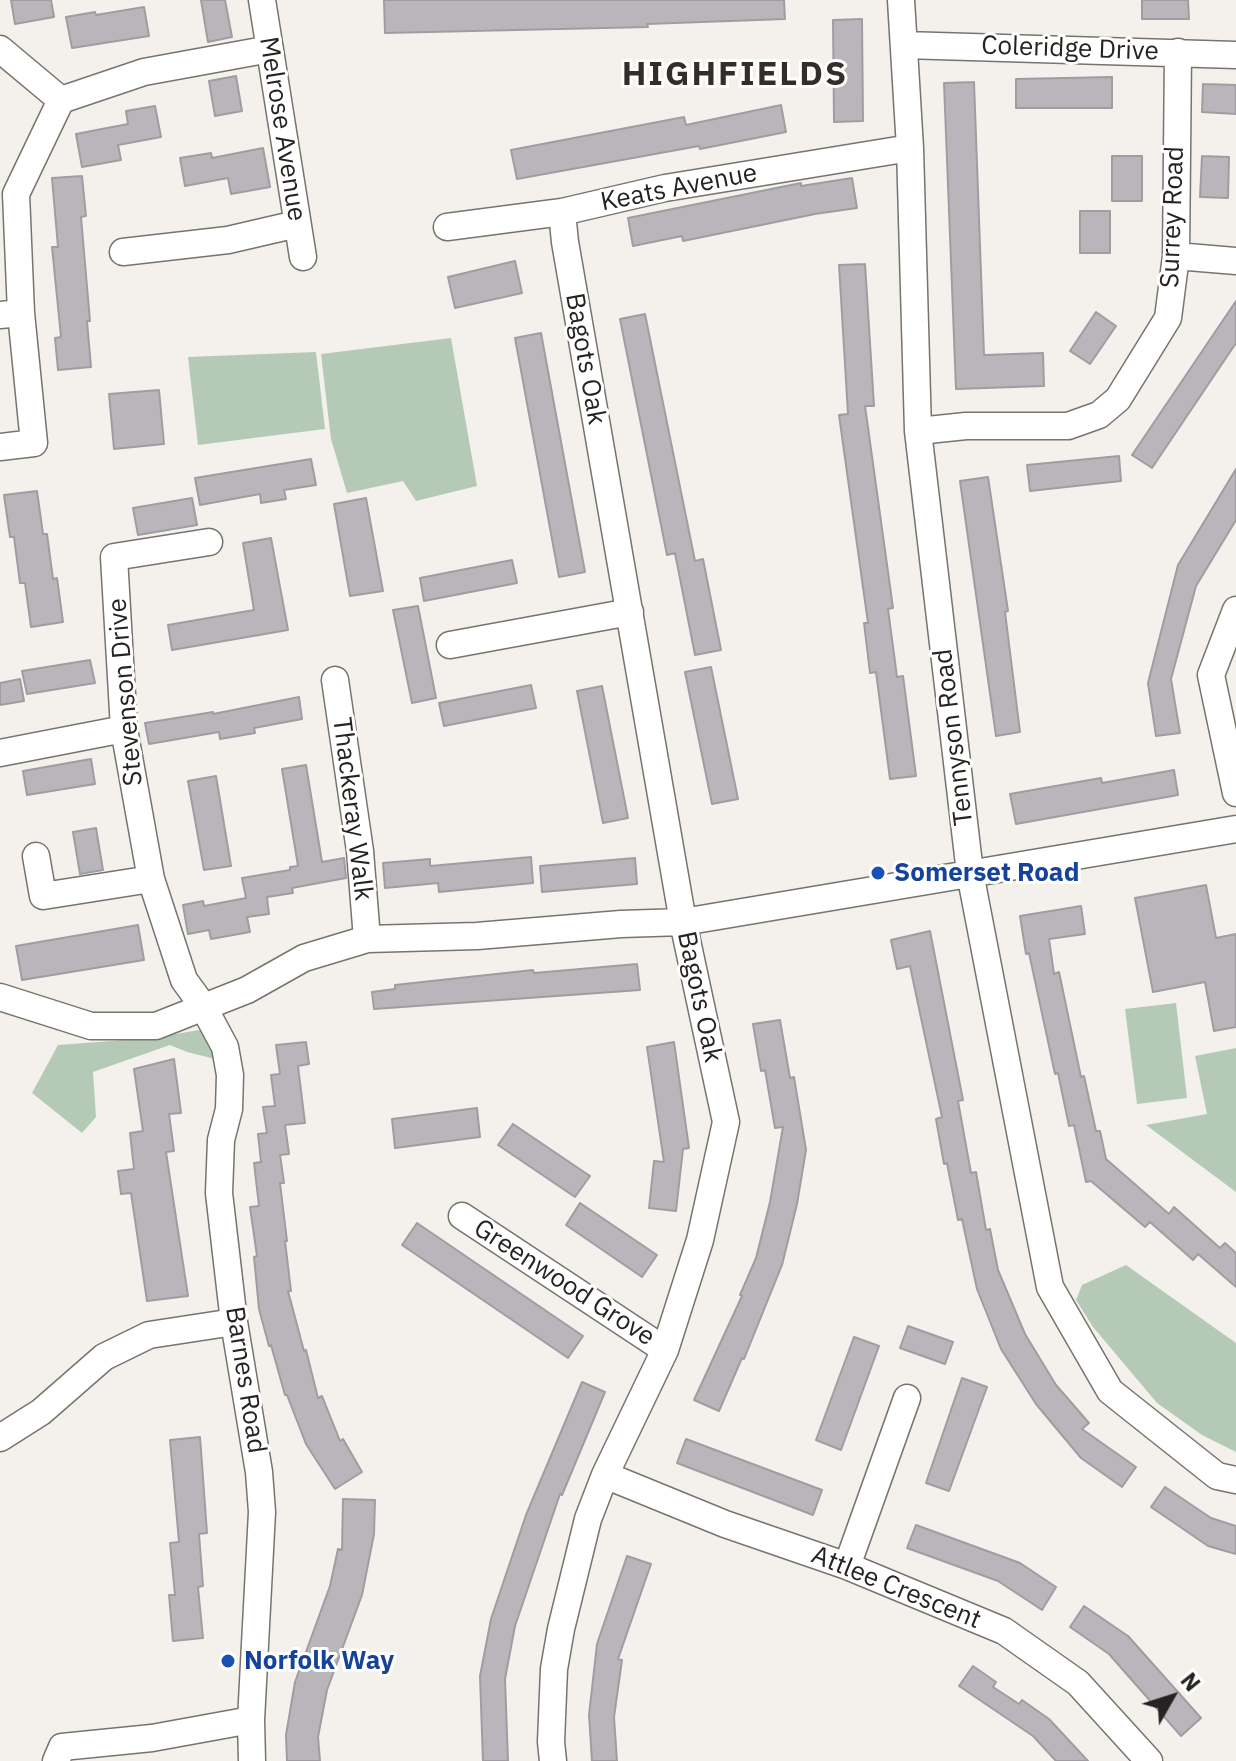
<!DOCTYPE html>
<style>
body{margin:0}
#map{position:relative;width:1236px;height:1761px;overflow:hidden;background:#f4f1ec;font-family:"IBM Plex Sans",sans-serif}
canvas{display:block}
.north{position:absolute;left:1132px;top:1657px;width:80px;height:80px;-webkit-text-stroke:6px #fff;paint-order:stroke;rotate:51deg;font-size:22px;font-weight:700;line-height:32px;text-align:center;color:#242321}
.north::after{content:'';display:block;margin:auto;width:28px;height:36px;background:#242321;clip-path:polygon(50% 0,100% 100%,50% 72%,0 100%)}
</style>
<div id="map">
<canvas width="1236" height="1761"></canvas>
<div class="north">N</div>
</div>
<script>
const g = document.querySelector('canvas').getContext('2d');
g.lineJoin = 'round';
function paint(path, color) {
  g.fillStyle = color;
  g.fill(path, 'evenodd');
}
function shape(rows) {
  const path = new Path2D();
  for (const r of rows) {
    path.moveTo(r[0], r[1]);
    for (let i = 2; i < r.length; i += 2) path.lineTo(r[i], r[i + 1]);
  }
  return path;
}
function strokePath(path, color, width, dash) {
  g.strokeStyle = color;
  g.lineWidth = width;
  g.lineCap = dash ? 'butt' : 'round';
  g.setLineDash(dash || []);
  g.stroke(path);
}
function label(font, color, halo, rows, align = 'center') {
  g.font = font + ' "IBM Plex Sans",sans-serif';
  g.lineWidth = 6;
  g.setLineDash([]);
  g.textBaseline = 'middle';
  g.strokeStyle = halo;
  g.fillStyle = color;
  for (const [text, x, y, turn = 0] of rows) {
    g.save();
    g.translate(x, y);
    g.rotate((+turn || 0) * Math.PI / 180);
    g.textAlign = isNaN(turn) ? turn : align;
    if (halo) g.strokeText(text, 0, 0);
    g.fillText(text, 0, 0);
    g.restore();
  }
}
const green = shape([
 [451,338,477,486,416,501,403,481,347,493,331,439,321,354],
 [316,352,325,429,198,445,188,357],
 [1176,1003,1187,1098,1137,1104,1125,1009],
 [211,1028,223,1061,187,1052,170,1045,93,1072,96,1117,82,1133,32,1093,58,1045,152,1038],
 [1236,1048,1236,1192,1146,1125,1207,1114,1195,1056],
 [1126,1265,1236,1343,1236,1452,1202,1435,1157,1403,1093,1327,1076,1300,1082,1285]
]);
const building = shape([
 [11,0,51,0,54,17,15,24,11,0],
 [201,0,225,0,232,37,208,42,201,0],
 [384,0,784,0,785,19,647,24,648,27,385,33,384,0],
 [1142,0,1188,0,1189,19,1142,19,1142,0],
 [144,7,149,36,72,48,66,17,95,12,96,15,144,7],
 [862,19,863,121,834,122,833,20,862,19],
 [236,76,242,111,215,116,209,81,236,76],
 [1112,77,1112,108,1016,108,1016,79,1112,77],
 [974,82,984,355,1043,353,1044,386,956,389,944,83,974,82],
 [1203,84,1236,85,1236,114,1202,112,1203,84],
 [781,105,786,132,700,149,699,146,517,179,511,150,684,117,686,125,781,105],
 [155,106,161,137,118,145,121,160,82,167,76,134,128,124,126,111,155,106],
 [263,148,270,187,231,194,228,178,185,186,180,158,211,153,212,158,263,148],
 [1112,156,1142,156,1142,201,1112,201,1112,156],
 [1202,156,1229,157,1228,198,1200,197,1202,156],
 [82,176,86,216,81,217,90,321,87,321,91,367,58,370,55,338,61,337,52,247,58,247,52,178,82,176],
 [852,178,857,208,815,214,683,241,682,236,633,246,628,218,801,183,801,186,852,178],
 [1080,211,1110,211,1110,253,1080,253,1080,211],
 [515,261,522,293,455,308,448,277,515,261],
 [865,264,874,406,865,406,893,608,888,609,897,677,903,676,916,776,890,779,876,672,870,673,864,623,868,623,839,415,848,414,839,265,865,264],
 [1236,301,1236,343,1152,468,1132,455,1236,301],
 [1096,312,1116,326,1090,364,1070,351,1096,312],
 [645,314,695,561,703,559,721,650,695,655,675,553,667,555,620,319,645,314],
 [541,333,585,572,559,577,515,338,541,333],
 [159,390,164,444,114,449,109,394,159,390],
 [1119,456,1121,481,1030,491,1027,465,1119,456],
 [311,459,316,485,284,490,286,499,261,503,260,494,200,505,195,478,311,459],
 [1236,469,1236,520,1196,586,1171,679,1180,733,1156,736,1148,683,1178,565,1236,469],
 [988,477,1008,611,1005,612,1020,732,996,736,960,481,988,477],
 [37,491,43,534,47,534,53,579,57,578,63,622,31,627,25,583,20,583,14,537,10,537,4,495,37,491],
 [192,498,197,525,138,535,133,508,192,498],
 [366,498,383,591,350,596,334,504,366,498],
 [271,538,288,630,172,650,168,625,254,610,243,543,271,538],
 [512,560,517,583,424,601,420,578,512,560],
 [418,606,436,698,412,703,393,610,418,606],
 [90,660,95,683,27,694,22,671,90,660],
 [711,667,738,799,712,804,685,672,711,667],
 [20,679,24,701,0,705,0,683,20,679],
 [531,685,536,708,444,726,439,703,531,685],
 [602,686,628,818,603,823,577,691,602,686],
 [299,697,302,719,254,728,255,733,220,739,219,732,149,744,145,723,213,712,213,714,299,697],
 [91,759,95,784,27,795,23,771,91,759],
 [306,765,322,862,344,858,346,878,292,888,293,893,267,897,269,914,247,917,250,932,211,939,209,930,188,934,183,905,203,901,204,906,246,898,242,878,290,870,290,867,298,866,282,769,306,765],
 [1174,770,1178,795,1016,824,1010,794,1101,778,1102,783,1174,770],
 [216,776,231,866,204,870,188,781,216,776],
 [96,828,103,870,80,874,73,832,96,828],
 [531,857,533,883,439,892,438,883,385,888,383,863,430,859,430,866,531,857],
 [635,858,637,884,542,892,540,866,635,858],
 [1206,885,1216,938,1236,934,1236,1027,1214,1031,1205,982,1153,992,1135,898,1206,885],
 [1081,906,1085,934,1049,939,1054,974,1059,972,1081,1077,1084,1076,1096,1131,1100,1131,1106,1159,1169,1214,1174,1207,1220,1248,1225,1243,1236,1253,1236,1287,1198,1254,1193,1260,1150,1222,1145,1227,1091,1181,1086,1182,1074,1125,1069,1126,1058,1073,1055,1074,1029,953,1026,954,1020,916,1081,906],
 [138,925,144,960,22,980,16,946,138,925],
 [930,931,963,1100,958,1101,971,1173,976,1172,986,1230,990,1229,998,1270,1025,1334,1056,1385,1089,1423,1082,1429,1136,1467,1122,1487,1081,1458,1036,1404,1001,1349,977,1289,962,1219,958,1220,947,1163,944,1164,936,1119,942,1117,910,966,897,969,891,940,930,931],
 [637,964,640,990,374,1009,372,992,395,989,395,985,533,970,534,973,637,964],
 [780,1020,790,1078,794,1077,806,1150,797,1204,782,1265,744,1359,742,1358,719,1411,694,1400,742,1296,740,1295,756,1258,770,1202,783,1127,775,1128,765,1070,761,1071,753,1024,780,1020],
 [306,1042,309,1064,298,1066,305,1123,285,1125,289,1154,280,1155,284,1183,280,1183,287,1241,285,1241,291,1291,288,1291,304,1351,306,1350,318,1398,322,1396,340,1441,343,1439,362,1472,335,1489,306,1444,287,1395,285,1395,271,1345,269,1346,259,1309,254,1257,257,1256,250,1207,259,1206,254,1163,261,1162,258,1134,267,1133,263,1107,275,1106,271,1075,280,1074,276,1045,306,1042],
 [674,1042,689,1148,683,1149,676,1211,649,1208,654,1161,664,1162,647,1047,674,1042],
 [174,1059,181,1113,169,1114,174,1151,166,1152,188,1296,147,1301,131,1193,121,1194,118,1171,134,1169,130,1133,143,1131,134,1069,174,1059],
 [477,1108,480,1137,395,1148,392,1119,477,1108],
 [513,1124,590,1176,575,1197,498,1145,513,1124],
 [580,1203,657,1255,642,1277,566,1225,580,1203],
 [417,1223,583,1336,568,1358,402,1245,417,1223],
 [908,1326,953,1342,945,1364,900,1348,908,1326],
 [854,1337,879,1346,841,1450,816,1440,854,1337],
 [962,1378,987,1387,949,1491,926,1483,962,1378],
 [582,1382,605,1392,562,1495,560,1494,515,1626,505,1679,508,1761,483,1761,480,1676,491,1619,526,1515,582,1382],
 [200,1437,207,1533,199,1534,203,1586,198,1587,203,1638,173,1641,169,1595,175,1595,170,1543,179,1542,170,1440,200,1437],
 [686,1439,822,1490,813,1515,677,1463,686,1439],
 [1165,1487,1211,1518,1236,1526,1236,1554,1208,1546,1151,1507,1165,1487],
 [343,1499,375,1500,374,1534,362,1595,327,1690,318,1737,320,1761,287,1761,286,1735,295,1682,330,1586,338,1549,342,1550,343,1499],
 [916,1525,1020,1563,1056,1587,1042,1610,998,1581,907,1548,916,1525],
 [627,1556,651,1564,618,1659,622,1660,614,1717,617,1761,592,1761,589,1715,597,1644,627,1556],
 [1084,1606,1128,1636,1201,1718,1181,1736,1109,1654,1070,1627,1084,1606],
 [973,1666,996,1682,993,1687,1019,1704,1022,1700,1049,1719,1088,1761,1056,1761,1033,1736,959,1686,973,1666]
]);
const street = shape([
 [262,0,303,257],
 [901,0,910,148,918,431,970,873,1050,1287,1110,1391,1217,1476,1236,1480],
 [904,45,1236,55],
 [0,49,61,100],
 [447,227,562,212,665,188,910,148],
 [123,252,228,240,297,224],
 [1176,256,1236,261],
 [21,313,16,194,61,100,144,72,270,49],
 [0,315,21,313,34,443,0,447],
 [918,431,966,426,1068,426,1099,415,1118,399,1168,318,1176,256,1178,52],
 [209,542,114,557,124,729,151,879,184,980,203,1006,225,1047,230,1075,229,1109,221,1140,219,1193,234,1322,259,1472,262,1512,251,1720,252,1761],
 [1236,610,1211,675,1236,793],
 [450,645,630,612],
 [335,680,360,851,367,939],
 [0,753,124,729],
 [36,856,43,896,151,879],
 [0,997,91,1026,156,1026,247,990,304,958,367,939,477,936,621,924,683,922,1236,829],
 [462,1216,665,1350],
 [0,1438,41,1412,104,1357,149,1335,234,1322],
 [605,1475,725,1524,847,1566,1004,1631,1078,1683,1149,1761],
 [847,1566,907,1398],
 [56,1761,62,1747,152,1738,251,1720],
 [553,1761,551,1742,554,1669,561,1629,588,1519,605,1475,665,1350,700,1240,726,1122,683,922,565,242,562,212]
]);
const markers = [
 [878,873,8,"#1a4fb4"],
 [228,1661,8,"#1a4fb4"]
];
const streetNames = [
 ["Coleridge Drive",1070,49,2],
 ["Melrose Avenue",282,129,81],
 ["Keats Avenue",679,188,-11],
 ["Surrey Road",1173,217,-88],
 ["Bagots Oak",585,359,80],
 ["Stevenson Drive",126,692,-95],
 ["Tennyson Road",954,737,-97],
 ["Thackeray Walk",352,809,83],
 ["Bagots Oak",699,997,78],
 ["Greenwood Grove",564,1283,33],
 ["Barnes Road",245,1380,81],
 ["Attlee Crescent",896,1588,22]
];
const transitNames = [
 ["Somerset Road",894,873],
 ["Norfolk Way",244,1661]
];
const districtNames = [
 ["HIGHFIELDS",735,75]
];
paint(green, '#b4cab7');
paint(building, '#b8b6bb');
strokePath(building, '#9f9da2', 2);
strokePath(street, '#76746f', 29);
strokePath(street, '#fff', 26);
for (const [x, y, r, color] of markers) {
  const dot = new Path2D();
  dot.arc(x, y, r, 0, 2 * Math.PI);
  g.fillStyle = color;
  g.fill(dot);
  strokePath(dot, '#fff', 3);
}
label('26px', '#242321', '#fff', streetNames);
label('bold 26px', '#164399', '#fff', transitNames, 'left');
g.letterSpacing = '2px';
label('bold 34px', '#322f2b', '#fff', districtNames);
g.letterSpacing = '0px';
</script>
